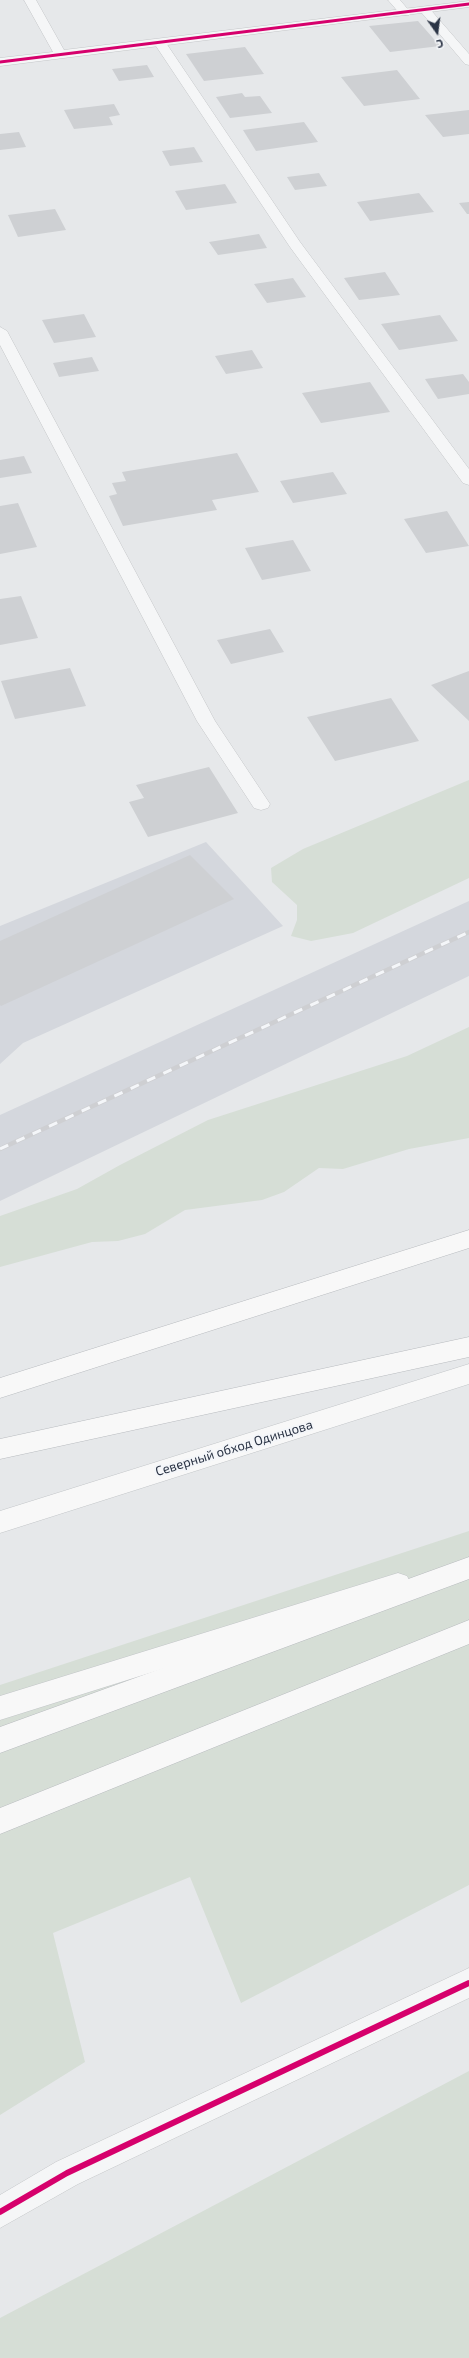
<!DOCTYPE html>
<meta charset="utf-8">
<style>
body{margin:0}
#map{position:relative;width:469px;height:2358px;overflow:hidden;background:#e6e8ea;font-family:"Exo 2",sans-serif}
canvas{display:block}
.north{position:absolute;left:417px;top:12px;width:40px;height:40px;-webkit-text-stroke:3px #f4f6f9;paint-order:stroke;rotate:166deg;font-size:11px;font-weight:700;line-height:16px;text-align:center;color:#2b3445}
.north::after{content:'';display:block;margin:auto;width:14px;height:18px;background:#2b3445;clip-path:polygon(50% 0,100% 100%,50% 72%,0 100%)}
</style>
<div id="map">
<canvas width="469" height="2358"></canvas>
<div class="north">С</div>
</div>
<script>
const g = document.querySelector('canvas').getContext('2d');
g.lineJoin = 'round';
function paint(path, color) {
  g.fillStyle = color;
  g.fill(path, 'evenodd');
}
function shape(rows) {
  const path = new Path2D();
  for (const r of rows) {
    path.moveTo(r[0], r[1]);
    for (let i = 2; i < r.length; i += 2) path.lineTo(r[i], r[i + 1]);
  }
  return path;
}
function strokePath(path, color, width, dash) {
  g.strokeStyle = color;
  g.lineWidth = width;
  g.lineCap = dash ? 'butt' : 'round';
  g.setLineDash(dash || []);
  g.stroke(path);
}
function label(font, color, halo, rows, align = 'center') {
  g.font = font + ' "Exo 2",sans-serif';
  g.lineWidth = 4;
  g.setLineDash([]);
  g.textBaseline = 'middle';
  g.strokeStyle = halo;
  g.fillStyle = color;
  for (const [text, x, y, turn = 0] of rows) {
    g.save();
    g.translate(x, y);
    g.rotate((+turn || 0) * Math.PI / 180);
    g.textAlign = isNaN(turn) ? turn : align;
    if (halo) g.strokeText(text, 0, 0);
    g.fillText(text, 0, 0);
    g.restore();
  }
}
const built = shape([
 [206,842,283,926,23,1043,0,1064,0,926],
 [469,901,469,976,0,1201,0,1115]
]);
const green = shape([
 [469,780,469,878,353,933,311,941,291,936,297,920,297,905,272,882,271,868,303,849],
 [469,1027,469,1138,409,1149,343,1169,319,1168,284,1192,262,1200,185,1210,145,1234,118,1241,92,1242,0,1267,0,1216,77,1189,120,1165,208,1120,407,1056],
 [469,1531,469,1885,241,2003,190,1877,53,1933,85,2062,0,2115,0,1685],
 [469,2071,469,2358,0,2358,0,2318]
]);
const building = shape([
 [418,21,440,46,390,52,369,26],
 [245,47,264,74,204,81,186,54],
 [147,65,154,77,119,81,112,69],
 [397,70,420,99,364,106,341,77],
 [242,93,245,97,260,96,272,113,230,118,216,97],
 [114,104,120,115,109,117,113,125,74,129,64,110],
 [469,110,469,134,443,137,425,115],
 [304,122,318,142,256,151,243,130],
 [19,132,26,147,0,150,0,134],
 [194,147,203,162,170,166,162,151],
 [319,173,327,186,295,190,287,177],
 [225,184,237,203,186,210,175,191],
 [419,193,434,212,370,221,357,202],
 [469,202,469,214,467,214,459,203],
 [55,209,66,230,18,237,8,215],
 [259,234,267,248,218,255,209,242],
 [385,272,400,295,359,300,344,278],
 [293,278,306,297,267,303,254,284],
 [84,314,96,337,54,343,42,320],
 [440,315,458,341,399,350,381,324],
 [252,350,263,368,226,374,215,356],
 [92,357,99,371,59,377,53,363],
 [463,374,469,382,469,394,438,399,425,379],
 [370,382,390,412,321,423,302,393],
 [237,453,259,492,212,500,217,510,123,526,109,496,117,494,112,483,126,481,122,472],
 [24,456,32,473,0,478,0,460],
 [333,472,347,494,293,503,280,481],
 [18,503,37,547,0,554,0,506],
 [447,511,469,546,426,553,404,519],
 [293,540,311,571,262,580,245,548],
 [21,596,38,638,0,645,0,599],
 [270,629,284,652,231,664,217,640],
 [70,668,86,706,15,719,1,681],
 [469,671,469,721,431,685],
 [391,698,419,741,335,761,307,717],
 [209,767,238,813,148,837,129,802,144,798,136,785],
 [190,855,234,899,1,1006,0,1005,0,941]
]);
const service = shape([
 [388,0,400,0,411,13,409,15,401,15,388,0],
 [425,7,429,8,469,54,469,65,465,64,421,12,419,10,421,8,425,7],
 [160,39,164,40,300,242,469,469,469,485,463,483,290,247,154,43,160,39],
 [0,327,7,331,215,721,270,804,268,808,261,810,254,808,197,721,0,345,0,327]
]);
const minor = shape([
 [24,0,36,0,64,50,469,1,469,7,0,66,0,58,53,52,24,0],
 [469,1968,469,1998,78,2184,0,2228,0,2195,56,2162,469,1968]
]);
const primary = shape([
 [469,1364,469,1384,0,1533,0,1511,469,1364],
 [398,1573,407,1576,411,1584,407,1592,0,1720,0,1696,398,1573]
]);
const trunk = shape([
 [469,1230,469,1248,0,1398,0,1378,469,1230],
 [469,1337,469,1357,0,1459,0,1439,469,1337],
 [469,1557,469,1579,0,1753,0,1727,469,1557],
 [469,1620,469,1644,0,1834,0,1808,469,1620]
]);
const rail = shape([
 [0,1149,469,932]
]);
const cyclewayFar1 = shape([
 [0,62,469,4]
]);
const cycleway = shape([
 [0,2212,67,2173,469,1983]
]);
const streetNames = [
 ["Северный обход Одинцова",234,1448,-17]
];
paint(built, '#d4d7dd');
paint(green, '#d6ded6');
paint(building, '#ced0d3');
strokePath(service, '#c4c6c8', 1);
strokePath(minor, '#c4c6c8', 1);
strokePath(primary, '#c2c5c8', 1);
strokePath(trunk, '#b8bbbf', 1);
paint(service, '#f5f6f7');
paint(minor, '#f5f6f7');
paint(primary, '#f8f8f8');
paint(trunk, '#f8f8f8');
strokePath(rail, '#cecfd2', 4.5);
strokePath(rail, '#f4f6f9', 3, [9]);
strokePath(cyclewayFar1, '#d6006c', 3);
strokePath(cycleway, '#d6006c', 6);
label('13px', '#2b3445', '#f4f6f9', streetNames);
</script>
